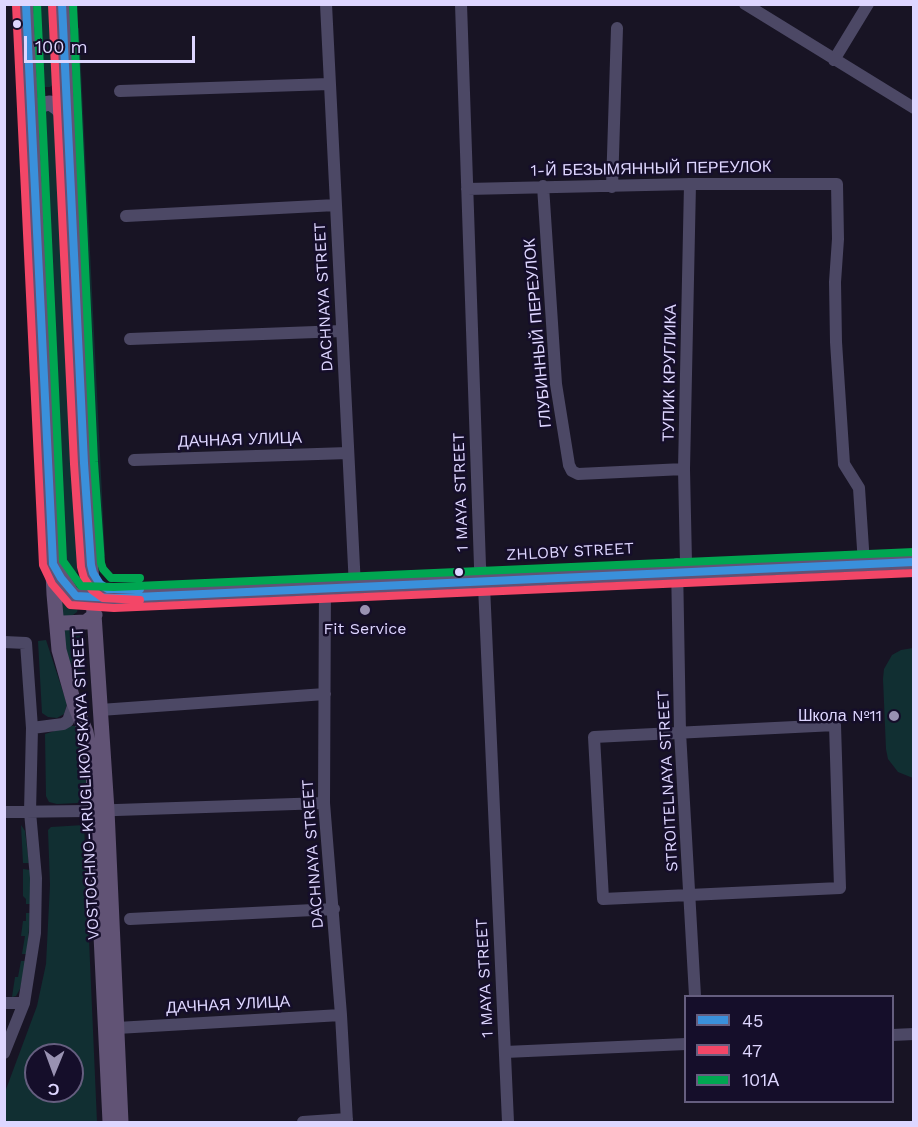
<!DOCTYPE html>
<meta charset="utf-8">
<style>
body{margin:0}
#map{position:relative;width:918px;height:1127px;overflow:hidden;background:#181424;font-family:"Work Sans",sans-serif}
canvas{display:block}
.frame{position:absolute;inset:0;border:6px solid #ded6ff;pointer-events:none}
.legend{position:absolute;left:684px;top:995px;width:210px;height:108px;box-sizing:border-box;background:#150e2a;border:2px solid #655e7f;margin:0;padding:8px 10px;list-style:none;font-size:18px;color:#ded6ff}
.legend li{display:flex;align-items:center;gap:12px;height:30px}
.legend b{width:30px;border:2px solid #655e7f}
.north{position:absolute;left:24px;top:1043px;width:60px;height:60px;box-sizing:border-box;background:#150e2a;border:2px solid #655e7f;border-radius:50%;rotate:181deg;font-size:16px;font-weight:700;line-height:24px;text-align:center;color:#ded6ff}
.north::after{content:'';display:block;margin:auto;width:21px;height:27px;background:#9992b2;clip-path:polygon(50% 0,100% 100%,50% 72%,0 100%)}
.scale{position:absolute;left:24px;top:36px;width:171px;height:27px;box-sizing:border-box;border:3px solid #ded6ff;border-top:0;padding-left:8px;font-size:18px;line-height:21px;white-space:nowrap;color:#ded6ff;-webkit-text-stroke:4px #150e2a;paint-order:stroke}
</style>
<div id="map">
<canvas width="918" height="1127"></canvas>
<div class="frame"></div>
<ul class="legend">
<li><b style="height:8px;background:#3a90db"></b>45</li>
<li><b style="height:8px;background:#f34667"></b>47</li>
<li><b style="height:8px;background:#00a651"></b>101А</li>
</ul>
<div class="north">С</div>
<div class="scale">100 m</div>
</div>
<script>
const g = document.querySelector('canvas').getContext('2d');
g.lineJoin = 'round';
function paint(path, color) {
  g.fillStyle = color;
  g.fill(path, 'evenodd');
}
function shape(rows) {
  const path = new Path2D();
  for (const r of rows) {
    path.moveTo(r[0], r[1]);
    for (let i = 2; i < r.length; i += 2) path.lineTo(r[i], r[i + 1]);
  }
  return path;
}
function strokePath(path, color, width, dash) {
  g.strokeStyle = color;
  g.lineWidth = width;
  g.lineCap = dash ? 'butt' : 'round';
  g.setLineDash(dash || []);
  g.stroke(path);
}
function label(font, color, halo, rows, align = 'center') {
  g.font = font + ' "Work Sans",sans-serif';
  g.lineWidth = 5;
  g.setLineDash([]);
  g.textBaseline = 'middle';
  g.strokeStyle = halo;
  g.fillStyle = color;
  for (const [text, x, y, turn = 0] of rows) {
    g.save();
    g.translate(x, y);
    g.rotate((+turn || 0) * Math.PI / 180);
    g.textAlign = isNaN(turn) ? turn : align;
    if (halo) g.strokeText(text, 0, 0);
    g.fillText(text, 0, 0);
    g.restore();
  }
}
const green = shape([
 [36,5,51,5,55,83,50,87,44,87,40,82],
 [79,28,105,556,101,556,100,552,75,63,76,29],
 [44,110,53,110,56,116,78,571,74,575,67,575,64,572,41,117],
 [62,595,79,604,77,612,70,617,63,616,60,596],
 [74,628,80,633,83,682,78,684,65,650,63,633,66,629],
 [46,640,67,704,64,714,57,718,48,717,42,713,38,641],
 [913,648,914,648,913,778,898,772,888,759,886,749,883,679,884,669,892,655,901,650],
 [70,726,76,726,83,747,87,791,84,800,77,803,57,804,49,802,46,796,45,734],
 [21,825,25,831,29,863,23,863],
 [84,825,97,1122,5,1122,5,1092,37,1006,46,964,50,885,48,830,51,827],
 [36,1055,72,1055,72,1091,36,1091],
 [23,869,30,870,30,904,26,904,26,899,23,896],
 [26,913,30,913,28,942,27,954,22,954,25,936,21,936,23,921,26,921],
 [21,961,26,961,20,989,16,996,12,997,15,977,18,977]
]);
const minor = shape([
 [326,4,355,587],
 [461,4,480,566,484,586,508,1122],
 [745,4,914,108],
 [834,60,868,4],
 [120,91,329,84],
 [543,186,556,384,569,465,572,471,578,474,684,469],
 [612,187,617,28],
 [467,189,690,184,837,184,838,239,835,282,836,342,844,464,859,488,864,564],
 [126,216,336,205],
 [130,339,342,331],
 [134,460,348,453],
 [686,563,684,469,690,184],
 [677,564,680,732,695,996],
 [325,582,324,803,341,1015,347,1122],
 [4,642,26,643,32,728,30,812,36,878,35,933,24,1003,4,1053],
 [100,710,325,694],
 [835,725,840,888,603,899,594,737,835,725],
 [32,728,63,724,68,721,74,703],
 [4,812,87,811,324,803],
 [130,919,334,909],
 [4,1003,24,1003],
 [117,1028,341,1015],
 [892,1035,914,1034],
 [505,1052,686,1044],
 [303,1122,347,1119]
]);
const major = shape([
 [26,4,54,594,59,650,74,703,86,732,93,770,110,1122],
 [62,4,84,463,107,810,121,1122],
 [32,121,39,108,44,104,50,103,57,108,67,119],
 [55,566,71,592,76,596,94,598,914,562],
 [57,621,63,623,86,622,95,615]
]);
const bus1 = shape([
 [26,4,53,564,61,578,76,596,114,598,914,562],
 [62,4,84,463,91,565,93,573,100,584,108,589,140,589]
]);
const bus2 = shape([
 [16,5,43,565,52,584,70,605,114,608,914,573],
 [52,5,74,464,81,567,84,578,92,590,103,598,140,600]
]);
const bus3 = shape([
 [37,4,63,561,81,586,114,587,914,552],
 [73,4,94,462,101,563,103,569,111,578,140,578]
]);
const markers = [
 [17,24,5,"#ded6ff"],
 [459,572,5,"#ded6ff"],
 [365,610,6,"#9992b2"],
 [894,716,6,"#9992b2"]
];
const streetNames = [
 ["1-Й БЕЗЫМЯННЫЙ ПЕРЕУЛОК",651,169,-1],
 ["DACHNAYA STREET",324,297,-93],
 ["ГЛУБИННЫЙ ПЕРЕУЛОК",538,333,-95],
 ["ТУПИК КРУГЛИКА",670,373,-89],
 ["ДАЧНАЯ УЛИЦА",240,440,-2],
 ["1 MAYA STREET",461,492,-92],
 ["ZHLOBY STREET",570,552,-3],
 ["STROITELNAYA STREET",668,781,-93],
 ["VOSTOCHNO-KRUGLIKOVSKAYA STREET",86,784,-93],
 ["DACHNAYA STREET",313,854,-94],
 ["1 MAYA STREET",485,978,-93],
 ["ДАЧНАЯ УЛИЦА",228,1005,-3]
];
const poiNames = [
 ["Fit Service",365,629],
 ["Школа №11",882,716,"right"]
];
paint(green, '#112f32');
strokePath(minor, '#4c4865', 12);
strokePath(major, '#615375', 15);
strokePath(bus1, '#3a90db', 8);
strokePath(bus2, '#f34667', 8);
strokePath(bus3, '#00a651', 8);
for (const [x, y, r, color] of markers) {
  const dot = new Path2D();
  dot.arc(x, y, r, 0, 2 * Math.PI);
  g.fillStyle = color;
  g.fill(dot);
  strokePath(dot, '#150e2a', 2);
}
label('16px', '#ded6ff', '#150e2a', streetNames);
label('16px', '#ded6ff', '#150e2a', poiNames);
</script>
